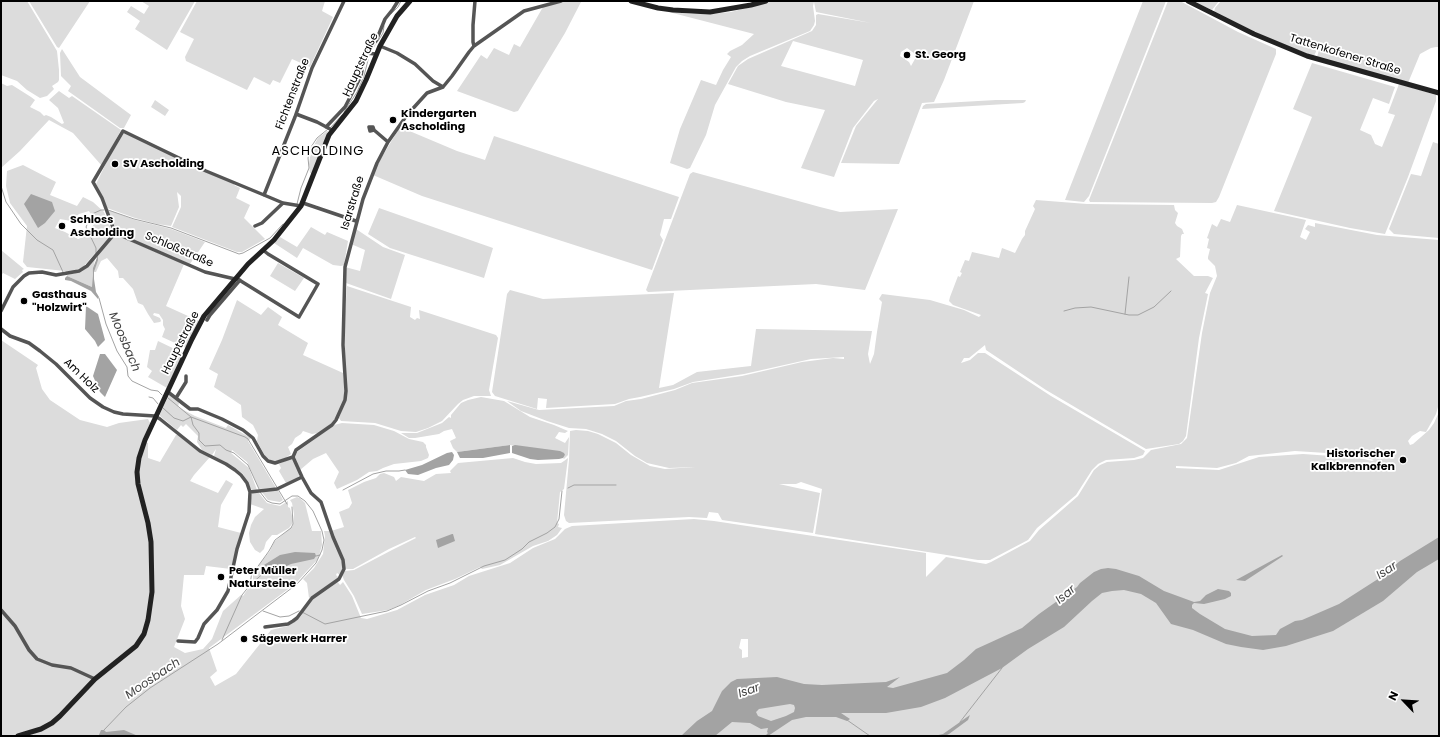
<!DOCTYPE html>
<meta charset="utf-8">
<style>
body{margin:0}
#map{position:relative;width:1440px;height:737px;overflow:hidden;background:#fff;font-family:Poppins,sans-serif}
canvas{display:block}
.frame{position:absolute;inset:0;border:2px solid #000;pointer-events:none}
.north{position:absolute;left:1384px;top:681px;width:40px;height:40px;-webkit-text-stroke:3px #fff;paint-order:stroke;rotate:295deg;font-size:11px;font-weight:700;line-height:16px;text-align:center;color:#000}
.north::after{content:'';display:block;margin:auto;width:14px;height:18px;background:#000;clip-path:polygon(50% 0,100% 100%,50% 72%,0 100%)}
</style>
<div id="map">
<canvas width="1440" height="737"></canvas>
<div class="frame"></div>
<div class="north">N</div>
</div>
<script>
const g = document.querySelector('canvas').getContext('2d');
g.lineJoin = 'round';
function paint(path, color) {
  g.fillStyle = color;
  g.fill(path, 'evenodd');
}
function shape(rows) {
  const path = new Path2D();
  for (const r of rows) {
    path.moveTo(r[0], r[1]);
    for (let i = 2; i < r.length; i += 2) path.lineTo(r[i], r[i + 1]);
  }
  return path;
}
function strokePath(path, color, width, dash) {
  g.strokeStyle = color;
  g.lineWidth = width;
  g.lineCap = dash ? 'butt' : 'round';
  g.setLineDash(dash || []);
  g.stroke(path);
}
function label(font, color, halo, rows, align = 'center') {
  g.font = font + ' Poppins,sans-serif';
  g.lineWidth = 3.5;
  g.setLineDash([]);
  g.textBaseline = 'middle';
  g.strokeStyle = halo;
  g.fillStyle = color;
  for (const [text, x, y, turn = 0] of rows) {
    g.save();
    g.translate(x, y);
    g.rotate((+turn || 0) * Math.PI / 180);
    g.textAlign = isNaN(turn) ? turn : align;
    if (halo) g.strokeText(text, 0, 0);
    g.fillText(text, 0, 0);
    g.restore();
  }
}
const green = shape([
 [1,1,27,1,57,51,59,70,59,80,58,82,52,86,54,89,47,96,40,98,27,90,17,81,1,75],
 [29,1,90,1,59,48,57,47],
 [141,1,195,1,167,50,135,29,140,21,127,12,131,6,144,14,149,6],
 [197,1,325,1,322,11,333,17,310,67,292,59,280,83,273,80,270,85,254,77,247,90,186,61,185,57,194,39,180,32],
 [567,1,581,2,565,33,518,111,514,112,457,91,481,55,487,59,494,48,509,55,514,44,520,47,543,7],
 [773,1,974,1,944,80,934,102,922,103,899,164,841,163,856,126,878,99,874,101,853,128,834,177,801,168,825,110,786,102,728,84,738,66,748,59,812,31,816,25,816,15,818,14,871,23,816,12,814,2,813,6,815,21,814,25,810,31,750,56,742,61,736,67,715,105,706,135,690,168,687,169,670,163,680,129,701,80,716,85,723,70,731,57,727,54,730,51,742,45,754,34,665,11,690,14,710,14,731,12],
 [793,41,863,60,855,86,781,66],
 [907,48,915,54,919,52,911,66,909,62,900,56,901,52],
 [1143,1,1166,1,1089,196,1084,202,1065,200],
 [1168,1,1180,1,1238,32,1276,49,1276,54,1219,197,1216,202,1212,203,1090,202,1089,200],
 [1192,1,1219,1,1212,10],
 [1221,1,1439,1,1439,47,1436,47,1431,48,1420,54,1408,83,1317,57,1321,43,1320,43,1314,56,1276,42,1214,12,1215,8],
 [62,49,80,77,131,115,124,128,120,128,68,91,71,86,61,76,60,53],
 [1312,63,1395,87,1389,104,1373,98,1360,130,1371,135,1375,144,1382,147,1395,115,1388,113,1399,84,1436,95,1436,101,1408,177,1385,234,1350,228,1274,211,1312,117,1293,109],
 [1,83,7,86,12,85,31,97,35,100,30,107,40,112,44,116,46,115,51,117,62,124,64,123,58,108,49,100,59,91,69,98,72,96,121,130,102,166,73,133,49,120,20,151,1,168],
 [155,100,169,110,165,116,151,107],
 [996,100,1026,100,1025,102,1023,103,922,109,923,106,926,104],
 [400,127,457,151,485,160,494,136,679,197,671,219,664,219,660,235,663,240,652,270,422,196,373,175,380,160],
 [327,131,328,131,314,174,312,174,310,173,309,164,311,151,318,138],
 [124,133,189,163,188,166,191,165,234,183,234,185,240,188,236,198,250,205,244,218,265,239,242,252,237,252,172,227,181,207,181,196,177,192,179,207,171,226,157,224,135,218,107,208,96,184,109,157],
 [1433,142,1439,144,1439,238,1394,234,1389,229,1411,174,1421,176],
 [23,165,56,182,50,195,77,206,83,197,93,202,104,212,112,231,110,236,83,267,68,273,65,271,27,267,23,262,27,226,10,203,6,186,7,171],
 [89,211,95,221,89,235,78,239,65,232,55,228,60,219,71,221,79,214],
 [693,172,820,207,840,212,898,209,865,290,816,284,648,292,646,290,690,174],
 [1036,200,1087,204,1174,205,1175,210,1178,213,1175,223,1177,226,1182,229,1184,234,1182,234,1181,236,1180,257,1176,259,1194,276,1208,276,1213,278,1205,293,1208,294,1199,338,1186,436,1183,441,1179,444,1146,449,1046,390,986,350,985,345,969,358,964,358,961,363,970,360,978,353,985,353,1051,396,1145,451,1143,455,1134,458,1106,460,1098,464,1092,470,1076,495,1037,528,1028,540,990,560,978,560,815,534,822,489,801,482,796,484,779,484,820,493,813,533,722,520,718,513,709,512,707,518,689,517,569,523,566,521,564,515,569,460,570,431,576,430,588,431,598,434,616,443,631,455,650,466,665,469,695,467,669,468,647,463,635,456,616,441,602,434,586,429,569,428,547,421,521,411,507,401,539,410,614,406,626,401,641,399,675,390,692,383,742,376,802,362,833,358,844,359,844,357,811,359,744,374,693,382,674,389,640,397,629,399,615,404,546,408,547,399,538,398,537,409,495,396,492,392,507,294,510,290,543,299,674,293,659,388,673,385,697,372,751,366,756,329,872,331,868,354,870,364,874,354,877,332,882,302,879,299,882,294,930,300,964,310,979,317,981,315,953,305,949,301,950,297,958,276,960,277,962,273,960,272,965,260,969,261,972,252,999,258,1002,248,1015,253,1022,239,1025,235,1025,231,1035,209,1033,206],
 [1237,205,1306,220,1300,237,1306,240,1310,232,1305,229,1308,225,1315,227,1315,223,1377,235,1439,240,1438,407,1436,414,1426,432,1420,431,1412,436,1408,441,1410,445,1413,444,1429,430,1434,423,1439,412,1439,736,1,736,1,340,38,365,36,368,42,389,50,400,80,420,107,427,119,423,148,419,150,423,142,441,148,443,148,458,160,462,176,435,179,435,210,457,194,475,190,481,218,493,226,480,233,484,221,505,218,527,241,533,231,569,206,566,204,575,184,575,181,606,185,619,174,647,185,653,203,649,212,639,223,611,241,595,243,596,253,581,253,572,270,551,274,542,293,526,294,514,292,503,290,500,297,497,300,498,305,503,312,531,321,531,322,545,318,559,295,584,209,648,217,671,210,677,215,686,236,674,271,630,288,626,297,620,301,616,308,602,337,581,340,585,343,582,352,596,361,618,367,619,397,610,425,595,454,585,469,576,510,563,533,548,555,539,565,529,572,526,694,519,714,521,926,553,926,577,946,557,980,563,986,564,991,562,1030,541,1039,530,1078,496,1094,470,1100,465,1107,462,1134,460,1143,458,1151,450,1181,444,1187,438,1202,333,1210,293,1217,276,1215,266,1208,259,1208,257,1210,249,1207,248,1209,239,1207,238,1212,224,1217,227,1221,219,1230,222],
 [1295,451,1358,455,1374,460,1372,461,1360,458,1303,454,1259,457,1219,470,1176,468,1176,466,1217,468,1236,463,1249,456],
 [741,639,748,639,748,657,742,658,742,650,739,648],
 [379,208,493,248,484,278,390,248,368,234],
 [109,210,135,220,171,229,205,242,190,264,118,233,116,231,108,212],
 [311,227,325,235,327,232,348,241,344,265,341,266,333,265,303,248,297,258,274,243,280,237,297,247],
 [356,229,383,247,405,255,391,299,346,283,345,267,360,271,365,250,351,244],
 [113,236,118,236,184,264,166,306,199,321,186,348,162,337,165,329,163,325,163,320,159,314,154,313,153,315,160,318,161,321,160,322,154,323,148,314,143,305,138,303,133,289,123,278,119,278,118,271,107,258,101,261,96,272,94,272,99,252],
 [1,250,24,269,22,270,23,272,15,279,3,273,1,276],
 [95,259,92,276,92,287,67,276,67,275,75,273],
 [278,263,304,278,295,291,270,276],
 [347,286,411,307,410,317,415,320,417,318,420,319,419,310,496,335,498,338,489,390,491,396,474,396,463,400,458,404,442,421,428,428,416,432,401,431,375,423,341,421,339,418,345,402,345,312],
 [237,300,261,315,268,307,282,317,278,325,308,343,303,355,343,373,345,391,344,400,339,413,332,423,318,433,312,434,303,431,301,434,295,438,292,444,288,447,291,454,284,459,273,462,265,456,257,441,258,435,253,425,242,417,241,405,214,387,218,374,209,369,222,340],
 [158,341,183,353,167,388,148,377,152,371,147,367,150,350,155,350],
 [169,395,179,403,178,407,195,416,226,428,228,425,251,438,248,441,276,488,259,489,247,462,232,450,231,453,249,468,257,490,252,490,250,488,243,474,235,468,214,456,216,449,212,455,202,450,197,442,198,436,186,424,183,427,181,425,177,430,160,416,160,414],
 [481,397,504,401,530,417,554,425,568,431,565,433,559,432,555,438,565,443,569,437,568,455,564,459,563,458,565,455,510,445,457,452,453,448,450,441,456,438,452,429,444,431,439,434,415,438,409,438,401,433,417,433,442,423,449,417,451,418,451,415,461,403,468,400],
 [342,423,374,425,394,431,409,439,423,442,426,445,426,447,429,455,428,458,421,461,394,464,383,468,377,471,369,472,357,480,337,489,334,483,339,472,326,453,313,459,300,470,295,457,297,452,334,425],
 [513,458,525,462,536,464,561,463,564,461,568,458,564,489,560,492,557,523,559,524,558,527,562,528,557,535,548,541,533,546,500,565,482,569,480,567,455,579,426,590,400,605,388,610,362,614,354,596,344,580,342,575,345,571,354,570,392,550,416,538,415,537,389,549,353,569,347,569,344,568,331,531,344,527,339,512,349,508,352,503,348,490,364,482,376,478,380,474,384,473,394,477,396,481,401,477,424,481,436,474,451,473,450,471,458,463],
 [290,459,293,460,299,472,299,475,298,477,286,483,279,471,281,468,279,464],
 [278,490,283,500,280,502,268,500,261,491],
 [252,493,259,493,267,503,271,504,280,506,288,501,288,507,290,508,293,520,292,524,289,528,277,535,272,535,266,542,264,549,260,553,255,550,250,542,249,533,251,525,255,517,264,509,250,504],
 [324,531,329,531,342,560,343,567,340,575,337,573,336,575,338,577,338,578,309,598,307,583,303,579,314,568,323,554,325,536]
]);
const water = shape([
 [31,194,52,202,55,211,45,223,38,228,24,204],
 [98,255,98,260,94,272,94,279,96,292,99,297,98,299,91,291,71,281,65,280,65,278,67,276,92,287,93,268],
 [86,306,98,314,105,340,98,347,95,341,85,329],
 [100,354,105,354,117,370,105,397,100,392,93,376],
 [510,445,510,453,483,458,460,458,457,452],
 [515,445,560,451,564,453,565,455,563,458,559,459,538,460,530,459,512,453,512,446],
 [452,452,454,455,453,460,449,465,436,468,418,475,408,474,405,470,422,465,447,453],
 [452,534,453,534,455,541,438,548,436,540],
 [1439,537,1439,559,1417,572,1383,601,1333,631,1286,646,1263,650,1241,647,1226,644,1193,630,1171,624,1156,603,1141,594,1124,590,1112,591,1102,593,1092,601,1064,627,1028,649,1002,668,945,698,921,707,886,713,841,713,850,719,847,721,836,717,806,717,792,720,768,736,765,736,768,733,767,732,768,728,761,729,750,723,732,722,715,736,681,736,697,721,712,711,722,691,731,682,737,679,777,677,804,684,822,685,886,682,900,677,887,687,893,688,947,673,964,660,976,649,1022,628,1039,614,1077,587,1080,583,1094,572,1101,569,1108,568,1116,569,1139,576,1164,591,1194,602,1200,601,1206,595,1218,589,1229,591,1231,593,1231,596,1225,599,1204,604,1194,603,1192,605,1192,608,1200,614,1225,629,1252,636,1276,635,1280,629,1295,621,1302,620,1339,604,1378,579,1400,561],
 [790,704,794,705,795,708,794,712,786,716,771,721,758,716,756,712,759,709],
 [295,552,315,553,316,556,314,559,291,564,269,574,266,571,264,565,280,555],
 [1282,555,1283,556,1245,581,1236,580],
 [970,715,968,720,949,734,945,736,934,736,943,734],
 [101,730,104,730,106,732,124,730,138,736,96,736,99,735]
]);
const stream = shape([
 [391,14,398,7,401,1],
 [378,41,383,33,384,26],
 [370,52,375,45],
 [344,112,357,92,364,76,369,56],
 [331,127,342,115],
 [1,174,1,186,6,202,21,224,37,240,53,250,63,272],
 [297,204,301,188,309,168,308,158,311,147,317,138,328,129],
 [108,210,134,219,171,228,239,254,243,253,270,238,283,224],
 [96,253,96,248,86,227,92,214,101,210,104,210],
 [99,298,106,324,117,351,127,367,128,376,132,381,151,390,158,391,162,395],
 [1064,311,1075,308,1091,307,1129,315,1138,315,1154,307,1171,291],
 [1125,314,1129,277],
 [149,397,153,398,158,404],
 [168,398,191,417,193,425,199,433,199,440,205,446,220,445,226,450,234,453,248,465,259,489],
 [163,408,174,418,183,421,191,417,245,437,248,439,287,504],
 [568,488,574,485,616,485],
 [343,490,373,474,386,471,399,471,405,470],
 [316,556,320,555],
 [251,584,266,571],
 [263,611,280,617,289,616,299,611],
 [302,612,325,624,387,611,401,605,428,591,450,583,484,566,505,560,522,549,529,542,547,533,555,527,559,519,562,491],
 [222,640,242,595,250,585,252,571,256,569,269,551,275,540,291,528,293,524,292,507],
 [847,720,870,736],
 [960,722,1002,668],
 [104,730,126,707,150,688,218,644,297,584,316,563,322,550,324,540,322,531,313,511,305,501,298,496,292,496,280,504,272,503,267,501,260,492]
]);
const minor = shape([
 [380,46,397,53,415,64,433,81,443,87],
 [474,46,473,42,473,25,475,1],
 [365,53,376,54],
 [296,114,317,122,332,130],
 [326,127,345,107,361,76,365,53,376,41,385,19,393,9,398,1],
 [374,130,370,131,369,127,373,127,374,130,388,142],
 [264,195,295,117,312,68,344,1],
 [303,203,356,221],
 [255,226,262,223,283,203],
 [236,278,299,317,318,284,268,254,263,250],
 [235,279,205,272,115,233,102,198,93,182,123,131,206,171,264,195,283,203,301,206],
 [1,311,13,287,24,276,29,273,42,272,56,275,79,271,87,266,115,233],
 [207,320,210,315,240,280],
 [1,329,10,336,29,343,40,351,56,364,90,398,103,407,114,412,123,414,155,416,160,419,200,451,226,464,235,470,241,475,247,483,250,492,249,512,237,549,228,591,217,610,204,624,198,638,195,642,178,641],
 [168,392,190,409,198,409,222,419,243,430,253,438,263,456,268,461,275,463,293,457],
 [176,398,186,382,186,376],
 [250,492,277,489,302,477],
 [1,610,15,626,29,650,37,659,52,665,71,668,95,679],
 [265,627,288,624,293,621,297,618,312,598,339,579,344,569,343,560,333,537,321,502,311,493,302,477,293,457,296,450,332,425,336,420,345,400,346,391,343,345,345,267,363,199,377,163,388,142,407,115,427,93,443,87,452,76,469,52,474,46,524,11,561,1]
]);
const secondary = shape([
 [631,1,658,8,673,10,710,12,751,5,766,1],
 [1188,1,1254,34,1307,56,1439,93],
 [18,736,41,729,52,723,60,716,95,679,136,646,144,634,148,620,152,592,151,542,148,523,138,484,137,472,139,458,145,440,192,339,204,316,248,264,274,240,301,206,329,135,356,101,366,80,380,46,397,16,410,1]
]);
const markers = [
 [907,55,4,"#000"],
 [393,120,4,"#000"],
 [115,164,4,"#000"],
 [62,226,4,"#000"],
 [24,301,4,"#000"],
 [1403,460,4,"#000"],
 [221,577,4,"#000"],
 [244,639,4,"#000"]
];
const poiNames = [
 ["St. Georg",915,55],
 ["Kindergarten",401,114],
 ["Ascholding",401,127],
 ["SV Ascholding",123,164],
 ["Schloss",70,220],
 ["Ascholding",70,233],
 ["Gasthaus",32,295],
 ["\"Holzwirt\"",32,308],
 ["Historischer",1395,454,"right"],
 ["Kalkbrennofen",1395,467,"right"],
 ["Peter Müller",229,571],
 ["Natursteine",229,584],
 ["Sägewerk Harrer",252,639]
];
const streetNames = [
 ["Tattenkofener Straße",1345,55,17],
 ["Hauptstraße",361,65,-65],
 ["Fichtenstraße",293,94,-69],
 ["Isarstraße",353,203,-73],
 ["Schloßstraße",179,250,23],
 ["Hauptstraße",181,343,-63],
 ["Am Holz",81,376,44]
];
const waterNames = [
 ["Moosbach",124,342,67],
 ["Isar",1387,571,-33],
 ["Isar",1066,595,-40],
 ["Moosbach",153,679,-34],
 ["Isar",749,691,-19]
];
const quarterNames = [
 ["ASCHOLDING",318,152]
];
paint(green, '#dcdcdc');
paint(water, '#a3a3a3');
strokePath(stream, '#a3a3a3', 1);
strokePath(minor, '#555', 3.5);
strokePath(secondary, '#222', 5);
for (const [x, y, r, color] of markers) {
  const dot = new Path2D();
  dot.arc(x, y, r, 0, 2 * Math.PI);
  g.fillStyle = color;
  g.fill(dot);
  strokePath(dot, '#fff', 1.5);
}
label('bold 11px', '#000', '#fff', poiNames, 'left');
label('11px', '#000', '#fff', streetNames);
label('italic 12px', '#444', '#fff', waterNames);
g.letterSpacing = '1px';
label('13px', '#000', '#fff', quarterNames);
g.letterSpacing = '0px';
</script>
